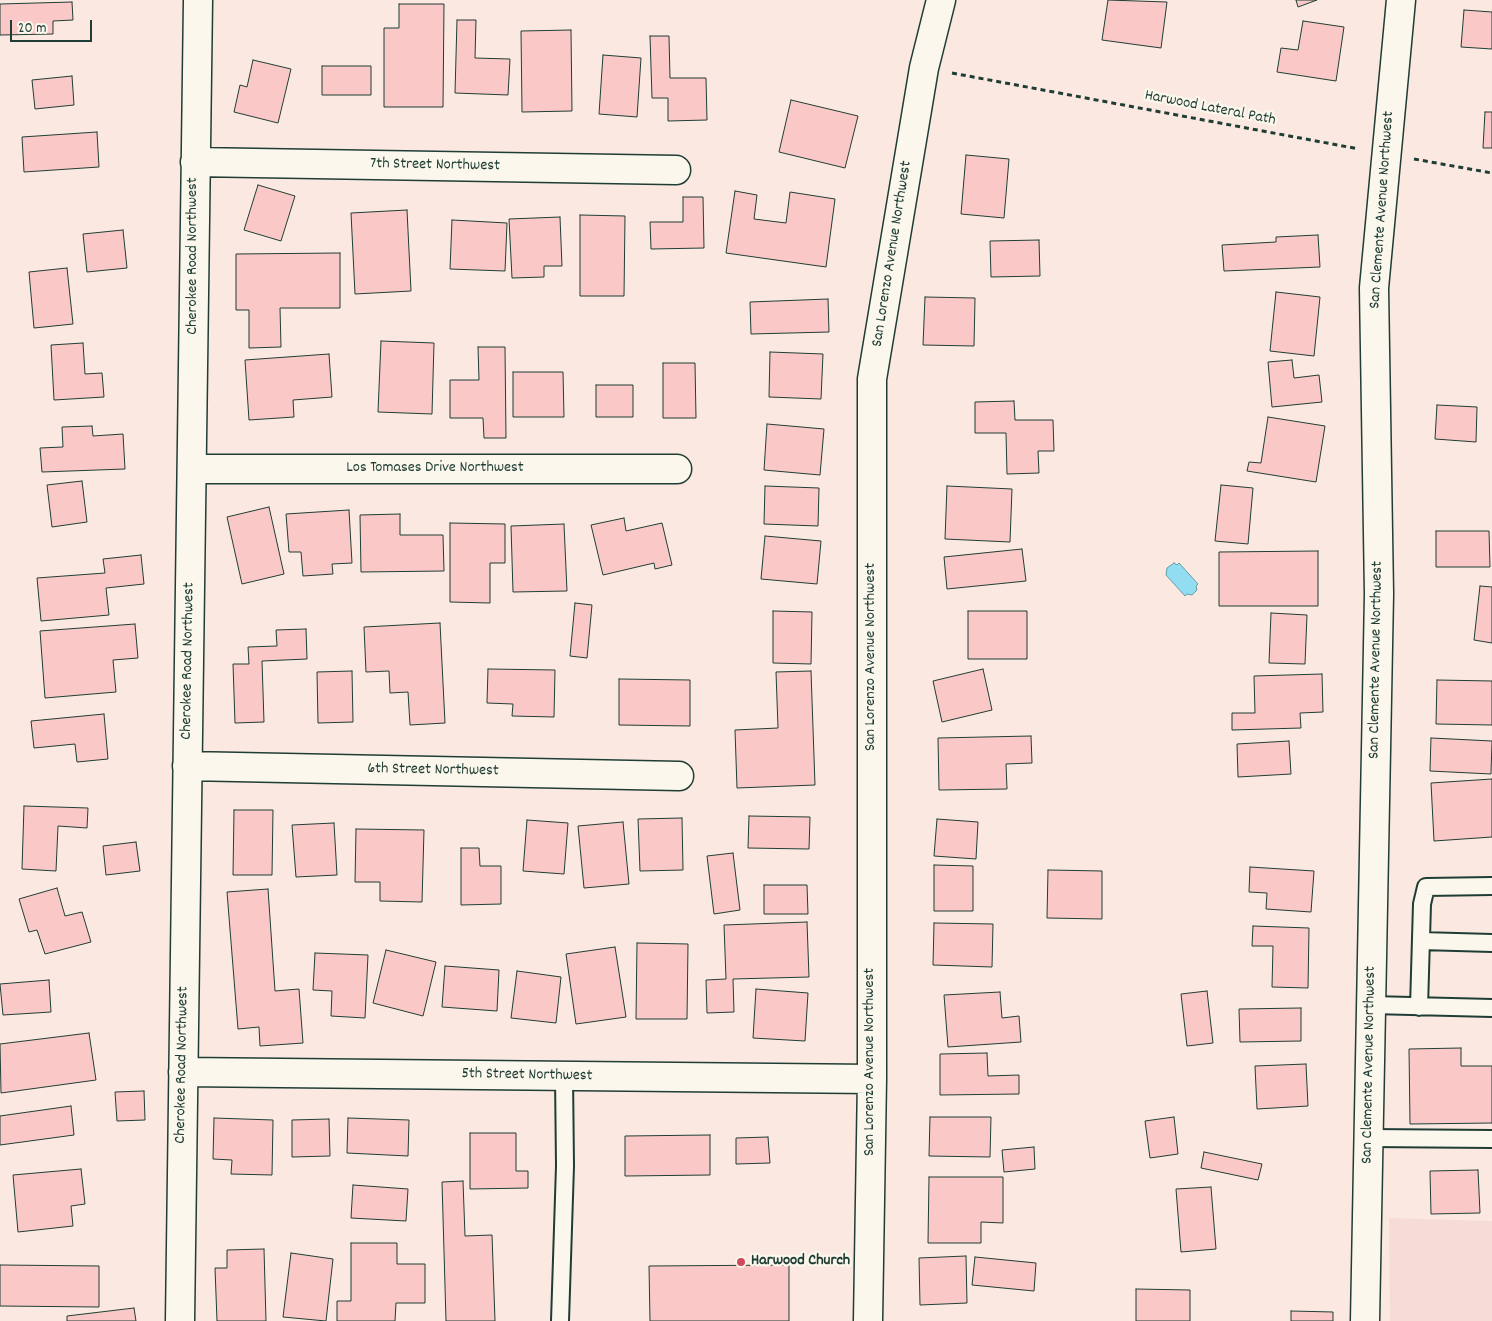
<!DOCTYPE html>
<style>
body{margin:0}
#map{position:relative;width:1492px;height:1321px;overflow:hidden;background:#fbe9e1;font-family:Dekko,sans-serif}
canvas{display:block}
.scale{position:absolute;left:10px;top:20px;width:82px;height:22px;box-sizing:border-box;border:2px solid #1f3d34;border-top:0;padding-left:6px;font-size:15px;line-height:18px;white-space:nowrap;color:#1f3d34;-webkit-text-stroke:4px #fbf7ec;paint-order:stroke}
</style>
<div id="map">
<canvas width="1492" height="1321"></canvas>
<div class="scale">20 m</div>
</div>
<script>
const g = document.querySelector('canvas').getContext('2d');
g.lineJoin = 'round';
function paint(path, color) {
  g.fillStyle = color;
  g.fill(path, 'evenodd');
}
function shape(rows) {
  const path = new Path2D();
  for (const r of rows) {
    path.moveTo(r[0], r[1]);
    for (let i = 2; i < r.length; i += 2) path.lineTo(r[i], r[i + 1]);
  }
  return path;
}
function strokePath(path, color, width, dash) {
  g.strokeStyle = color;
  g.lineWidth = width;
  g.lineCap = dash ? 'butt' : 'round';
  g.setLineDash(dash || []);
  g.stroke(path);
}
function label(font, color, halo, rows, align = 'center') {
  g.font = font + ' Dekko,sans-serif';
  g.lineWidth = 4.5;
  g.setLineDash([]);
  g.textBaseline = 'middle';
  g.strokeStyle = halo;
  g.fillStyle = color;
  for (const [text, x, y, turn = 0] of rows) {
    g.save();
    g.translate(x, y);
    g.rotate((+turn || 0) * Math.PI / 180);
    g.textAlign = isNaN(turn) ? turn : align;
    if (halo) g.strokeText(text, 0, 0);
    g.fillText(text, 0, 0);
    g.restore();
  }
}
const built = shape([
 [1389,1218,1492,1221,1492,1321,1390,1321]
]);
const water = shape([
 [1174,563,1177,565,1179,563,1198,584,1196,586,1197,590,1192,595,1187,594,1185,596,1166,575,1167,568,1174,563]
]);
const building = shape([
 [1108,0,1167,2,1161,48,1102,40,1108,0],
 [1296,0,1317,0,1298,7,1296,0],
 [72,2,73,20,53,21,53,34,0,35,0,4,72,2],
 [399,4,444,4,443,107,384,107,384,28,399,28,399,4],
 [1464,10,1492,12,1492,49,1461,47,1464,10],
 [457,20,476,20,475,58,510,59,508,95,455,93,457,20],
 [1303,21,1344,27,1336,81,1277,72,1281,48,1298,50,1303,21],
 [571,30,572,111,522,112,521,31,571,30],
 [650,36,669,36,670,78,706,78,707,120,668,121,668,98,652,98,650,36],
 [603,55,641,58,637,117,599,114,603,55],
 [253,60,291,69,278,123,234,112,240,85,247,87,253,60],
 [322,66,371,66,371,95,322,95,322,66],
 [72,76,74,105,35,109,32,80,72,76],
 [791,100,858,116,845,168,779,152,791,100],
 [1485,112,1492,112,1492,148,1483,148,1485,112],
 [97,132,99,167,24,172,22,137,97,132],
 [966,155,1009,159,1004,218,961,214,966,155],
 [258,185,295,196,281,241,244,230,258,185],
 [735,191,757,195,754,219,786,223,790,192,835,199,826,267,726,253,735,191],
 [683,197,703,197,704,248,651,249,650,222,683,222,683,197],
 [407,210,411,291,355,294,351,213,407,210],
 [580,215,625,216,624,296,580,296,580,215],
 [560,217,562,266,544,266,544,277,512,278,509,219,560,217],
 [452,220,507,223,505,271,450,269,452,220],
 [123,230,127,268,87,272,83,234,123,230],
 [1318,235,1320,267,1224,271,1222,245,1276,242,1276,237,1318,235],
 [1039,240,1040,276,991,277,990,241,1039,240],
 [340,253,340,308,280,308,281,347,249,348,249,310,236,310,236,254,340,253],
 [67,268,73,324,34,328,29,272,67,268],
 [1276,292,1320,297,1314,356,1270,351,1276,292],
 [925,297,975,298,974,346,923,345,925,297],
 [828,299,829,332,751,334,750,302,828,299],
 [381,341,434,343,432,414,378,412,381,341],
 [83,343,85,374,102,373,104,397,54,400,51,345,83,343],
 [478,347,505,347,506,438,484,438,483,418,450,418,450,380,479,380,478,347],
 [770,352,823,354,821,399,769,397,770,352],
 [329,354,332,397,293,400,294,417,249,420,245,360,329,354],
 [1292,360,1294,378,1319,375,1322,402,1272,407,1268,362,1292,360],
 [663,363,695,363,696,418,663,418,663,363],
 [513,372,563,372,564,417,513,417,513,372],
 [596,385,633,385,633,417,596,417,596,385],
 [1014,401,1015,420,1053,420,1054,451,1038,451,1039,473,1007,474,1006,433,975,433,975,402,1014,401],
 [1437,405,1477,407,1476,442,1435,439,1437,405],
 [1268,417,1325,426,1316,482,1247,471,1249,462,1261,463,1268,417],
 [767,424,824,429,820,475,764,470,767,424],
 [92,426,93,436,123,434,125,469,42,472,40,448,63,447,62,427,92,426],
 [82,481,87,522,52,527,47,485,82,481],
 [1221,485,1253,488,1248,544,1215,541,1221,485],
 [765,486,819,488,818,526,764,524,765,486],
 [947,486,1012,489,1010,542,945,539,947,486],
 [269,507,284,574,242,584,227,517,269,507],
 [349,510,352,563,332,564,333,574,303,576,301,552,289,552,286,514,349,510],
 [400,514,400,535,443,535,444,571,361,572,360,515,400,514],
 [624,518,626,531,662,523,672,565,655,569,654,563,603,575,591,525,624,518],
 [450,523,505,524,505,563,490,563,490,603,450,602,450,523],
 [564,524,567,591,513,592,511,526,564,524],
 [1436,531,1489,531,1490,567,1436,567,1436,531],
 [765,536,821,541,817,584,761,579,765,536],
 [1022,549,1026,581,947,589,944,557,1022,549],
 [1318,551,1318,606,1219,606,1219,552,1318,551],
 [141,555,144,584,106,588,109,615,41,621,37,578,105,573,103,559,141,555],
 [1480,586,1492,587,1492,643,1474,640,1480,586],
 [575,603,592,605,587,658,570,656,575,603],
 [773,611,812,612,811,664,773,663,773,611],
 [968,611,1027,611,1027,659,968,659,968,611],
 [1271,613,1307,615,1305,664,1269,663,1271,613],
 [440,623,445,723,410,725,408,692,390,693,389,671,366,672,364,627,440,623],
 [135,624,138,658,113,660,116,692,45,698,40,631,135,624],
 [306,629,307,659,262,661,264,722,235,723,233,664,249,664,248,647,277,646,276,630,306,629],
 [488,669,555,670,554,717,512,716,513,704,487,703,488,669],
 [983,669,992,710,942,722,933,681,983,669],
 [352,671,353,722,318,723,317,672,352,671],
 [811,671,815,785,737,788,735,730,778,728,776,672,811,671],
 [1322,674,1323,712,1300,713,1301,728,1232,730,1232,713,1255,713,1254,676,1322,674],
 [619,679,690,680,690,726,619,725,619,679],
 [1437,680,1492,681,1492,725,1436,724,1437,680],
 [104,714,108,759,77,762,75,744,34,748,31,721,104,714],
 [1031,736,1032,763,1006,764,1007,789,939,790,938,738,1031,736],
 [1431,738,1492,741,1491,774,1430,771,1431,738],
 [1289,741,1291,774,1238,777,1237,744,1289,741],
 [1492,779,1492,837,1434,841,1431,783,1492,779],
 [24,806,88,808,87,828,58,826,56,871,22,869,24,806],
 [234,810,273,810,272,875,233,875,234,810],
 [749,816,810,817,809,849,748,848,749,816],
 [682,818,683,870,640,871,638,819,682,818],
 [937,819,978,822,976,859,934,856,937,819],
 [527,820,568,823,564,874,523,871,527,820],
 [623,822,629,884,584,888,578,826,623,822],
 [334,823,337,875,296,877,292,825,334,823],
 [356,829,424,830,422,902,380,901,380,882,355,882,356,829],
 [136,842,140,871,106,875,103,846,136,842],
 [461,848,479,848,480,866,501,866,501,904,461,905,461,848],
 [733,853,740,910,714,914,707,856,733,853],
 [934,865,973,866,973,911,934,911,934,865],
 [1250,867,1314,871,1311,912,1266,909,1267,893,1249,892,1250,867],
 [1048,870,1102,871,1102,919,1047,918,1048,870],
 [764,885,807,885,808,914,764,914,764,885],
 [57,888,65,916,82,912,91,942,45,954,37,930,29,932,19,899,57,888],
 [268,889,275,991,299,989,303,1043,260,1046,259,1027,238,1029,227,892,268,889],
 [807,922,809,977,733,979,734,1012,707,1013,706,980,726,979,724,925,807,922],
 [934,923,993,924,992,967,933,965,934,923],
 [1253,926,1309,928,1308,988,1272,987,1273,946,1252,946,1253,926],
 [637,943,688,944,687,1019,636,1019,637,943],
 [615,947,626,1017,576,1024,566,954,615,947],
 [386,950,436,962,423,1016,373,1003,386,950],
 [315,953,368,955,365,1018,331,1016,332,991,313,990,315,953],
 [445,966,499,970,497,1011,442,1007,445,966],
 [517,971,561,977,556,1023,511,1018,517,971],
 [49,980,51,1012,3,1015,0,984,49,980],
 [756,989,808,993,805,1041,753,1038,756,989],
 [1207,991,1213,1043,1187,1046,1181,994,1207,991],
 [1000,992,1002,1018,1019,1016,1021,1042,948,1047,944,995,1000,992],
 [1301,1008,1301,1041,1240,1042,1239,1009,1301,1008],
 [89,1033,96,1080,1,1093,0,1044,89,1033],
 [1461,1048,1461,1066,1492,1066,1492,1123,1410,1124,1409,1049,1461,1048],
 [987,1053,988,1076,1019,1075,1019,1094,940,1095,940,1054,987,1053],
 [1306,1064,1308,1106,1257,1109,1255,1066,1306,1064],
 [144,1091,145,1120,117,1121,115,1092,144,1091],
 [71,1106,74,1135,0,1145,0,1116,71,1106],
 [930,1117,991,1117,990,1157,929,1156,930,1117],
 [1174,1117,1178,1154,1150,1158,1145,1121,1174,1117],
 [214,1118,273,1120,272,1175,231,1174,232,1160,213,1159,214,1118],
 [348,1118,409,1120,408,1156,347,1153,348,1118],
 [329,1119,330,1156,292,1157,292,1120,329,1119],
 [470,1133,516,1133,516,1171,528,1171,528,1188,470,1189,470,1133],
 [710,1135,710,1175,625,1176,625,1136,710,1135],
 [768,1137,770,1163,736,1164,736,1138,768,1137],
 [1034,1147,1035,1169,1004,1172,1002,1150,1034,1147],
 [1204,1152,1262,1164,1258,1180,1201,1168,1204,1152],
 [81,1169,85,1204,71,1206,73,1226,18,1232,13,1175,81,1169],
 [1478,1170,1480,1213,1431,1214,1430,1171,1478,1170],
 [929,1177,1003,1177,1003,1223,981,1222,981,1243,928,1243,929,1177],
 [463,1181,465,1236,492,1235,495,1321,446,1321,442,1182,463,1181],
 [353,1185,408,1189,406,1221,351,1218,353,1185],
 [1211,1187,1216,1249,1181,1252,1176,1189,1211,1187],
 [351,1243,397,1243,397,1264,425,1264,425,1303,396,1303,395,1321,337,1321,337,1301,351,1301,351,1243],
 [264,1249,266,1321,217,1321,215,1268,227,1268,227,1250,264,1249],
 [291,1253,333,1259,326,1321,283,1317,291,1253],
 [966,1256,967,1303,920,1305,919,1258,966,1256],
 [975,1257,1036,1263,1034,1291,972,1285,975,1257],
 [0,1265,99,1266,99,1307,0,1306,0,1265],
 [789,1265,789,1321,650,1321,649,1266,789,1265],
 [1136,1289,1190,1290,1190,1321,1136,1321,1136,1289],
 [134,1308,136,1321,67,1321,67,1316,134,1308],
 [1291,1311,1333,1312,1333,1321,1291,1321,1291,1311]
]);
const path = shape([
 [952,73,1359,149],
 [1414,159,1492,173]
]);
const service = shape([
 [1421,941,1492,943],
 [1371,1005,1492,1008],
 [1419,1007,1422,904,1426,887,1492,886],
 [1369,1138,1492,1139],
 [560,1321,565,1166,564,1076]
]);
const minor = shape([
 [195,162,676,170],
 [193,469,677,469],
 [187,766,679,776],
 [183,1072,872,1079],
 [180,1321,198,0],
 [868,1321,872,1079,872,379,924,68,941,0],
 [1365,1321,1379,594,1374,288,1401,0]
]);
const markers = [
 [741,1262,5,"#d1495b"]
];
const streetNames = [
 ["Harwood Lateral Path",1210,109,11],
 ["7th Street Northwest",435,166,1],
 ["San Clemente Avenue Northwest",1383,210,-86],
 ["San Lorenzo Avenue Northwest",893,254,-81],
 ["Cherokee Road Northwest",194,256,-90],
 ["Los Tomases Drive Northwest",435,469],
 ["San Lorenzo Avenue Northwest",872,657,-90],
 ["San Clemente Avenue Northwest",1377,660,-89],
 ["Cherokee Road Northwest",189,661,-89],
 ["6th Street Northwest",433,771,1],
 ["San Lorenzo Avenue Northwest",871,1062,-90],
 ["Cherokee Road Northwest",183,1065,-89],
 ["San Clemente Avenue Northwest",1370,1065,-89],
 ["5th Street Northwest",527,1076,1]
];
const poiNames = [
 ["Harwood Church",751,1262]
];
paint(built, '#f7dcd6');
paint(water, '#92ddf2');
strokePath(water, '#649da6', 1);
paint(building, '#fac9c7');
strokePath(building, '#1f3d34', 1);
strokePath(service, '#1f3d34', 20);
strokePath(minor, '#1f3d34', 31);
strokePath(path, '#1f3d34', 3, [5, 4]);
strokePath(service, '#fbf7ec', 16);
strokePath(minor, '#fbf7ec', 28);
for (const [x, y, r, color] of markers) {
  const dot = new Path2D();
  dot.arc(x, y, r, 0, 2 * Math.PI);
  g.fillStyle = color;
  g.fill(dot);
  strokePath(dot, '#fbf7ec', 2);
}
label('16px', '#1f3d34', '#fbf7ec', streetNames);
label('bold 16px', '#1f3d34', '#fbf7ec', poiNames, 'left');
</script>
